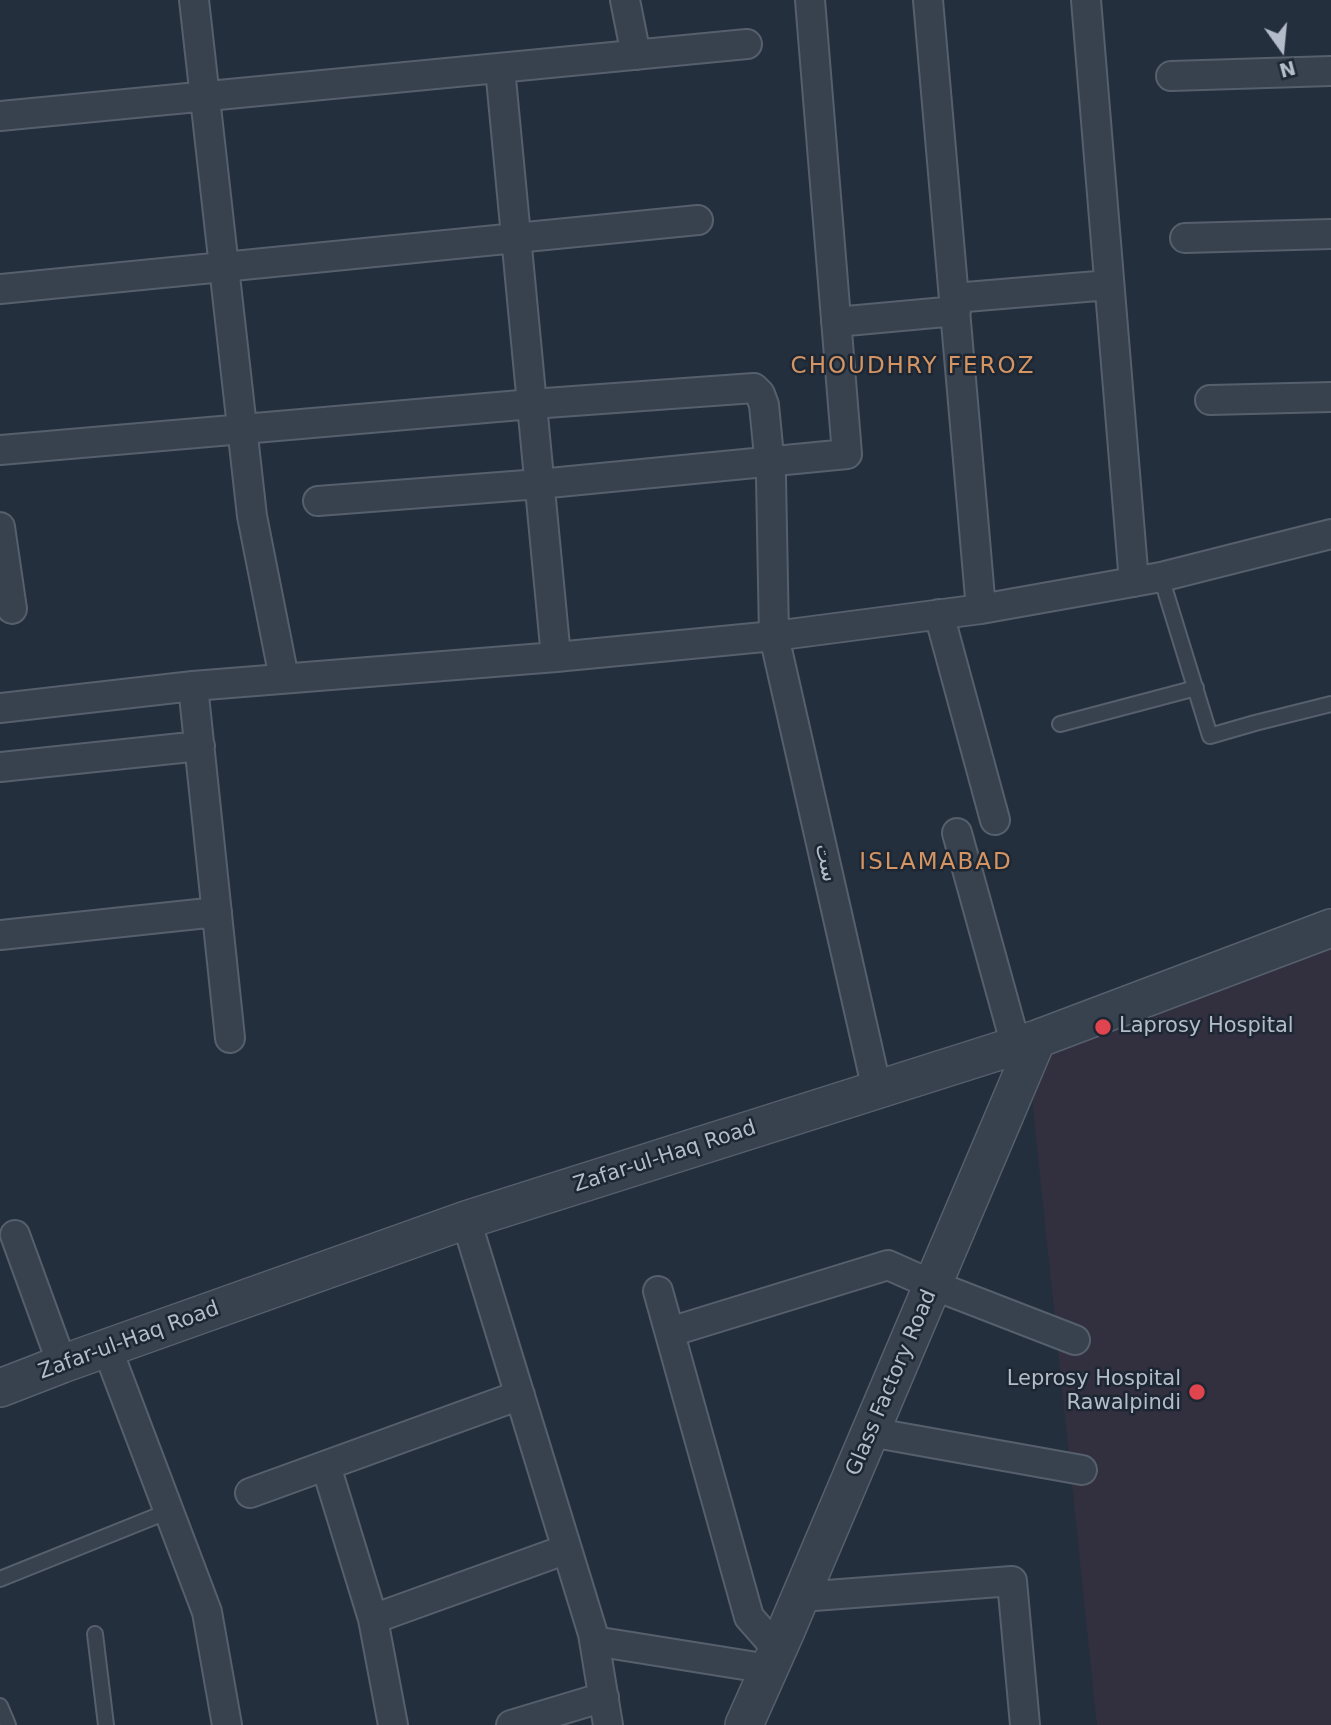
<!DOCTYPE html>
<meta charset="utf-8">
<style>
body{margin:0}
#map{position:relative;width:1331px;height:1725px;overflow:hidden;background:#242f3e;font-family:"DejaVu Sans",sans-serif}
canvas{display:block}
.north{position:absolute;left:1247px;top:14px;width:70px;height:70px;-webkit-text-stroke:5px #1d2633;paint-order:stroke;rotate:165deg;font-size:19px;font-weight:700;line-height:28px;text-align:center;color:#b4bcc9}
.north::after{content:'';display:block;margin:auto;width:24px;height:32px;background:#b4bcc9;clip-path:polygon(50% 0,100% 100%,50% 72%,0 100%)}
</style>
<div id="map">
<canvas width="1331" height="1725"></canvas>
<div class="north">N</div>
</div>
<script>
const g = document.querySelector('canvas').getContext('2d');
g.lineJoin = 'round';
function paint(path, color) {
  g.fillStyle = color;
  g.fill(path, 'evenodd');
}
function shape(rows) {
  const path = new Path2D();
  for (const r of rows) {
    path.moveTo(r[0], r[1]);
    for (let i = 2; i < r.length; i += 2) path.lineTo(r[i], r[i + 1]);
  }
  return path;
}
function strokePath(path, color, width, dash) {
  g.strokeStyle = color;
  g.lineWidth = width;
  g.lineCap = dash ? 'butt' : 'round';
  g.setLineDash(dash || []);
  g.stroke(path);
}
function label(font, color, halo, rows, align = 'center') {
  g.font = font + ' "DejaVu Sans",Vazirmatn,sans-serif';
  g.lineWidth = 5;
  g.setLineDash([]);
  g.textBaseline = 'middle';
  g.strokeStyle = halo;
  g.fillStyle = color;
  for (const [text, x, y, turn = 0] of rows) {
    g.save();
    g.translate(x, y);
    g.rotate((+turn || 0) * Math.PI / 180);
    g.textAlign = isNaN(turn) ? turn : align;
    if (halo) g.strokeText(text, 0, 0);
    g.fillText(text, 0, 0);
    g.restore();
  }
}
const medical = shape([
 [1331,928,1331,1725,1097,1725,1028,1059]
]);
const service = shape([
 [1161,577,1210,736,1255,723,1331,704],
 [1060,724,1196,688],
 [0,1579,169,1511],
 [95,1634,106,1725],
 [0,1706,8,1725]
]);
const minor = shape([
 [194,0,252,516,284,678],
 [625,0,636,55],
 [928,0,981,609],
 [1086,0,1134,582],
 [500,68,556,657],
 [1171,76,1331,71],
 [0,116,747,44],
 [1185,238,1331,234],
 [0,289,698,220],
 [954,298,1109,285],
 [836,322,956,311],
 [1210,400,1331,397],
 [0,450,532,404,754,388,760,394,764,405,771,477,774,636,877,1090],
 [318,501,539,484,847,454,810,0],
 [0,527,12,609],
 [939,614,995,820],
 [193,686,230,1038],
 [0,708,193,686,556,657,774,636,981,609,1161,577,1331,534],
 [0,767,200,746],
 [957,833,1016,1046],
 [0,935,217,912],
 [466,1220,593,1634,608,1725],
 [15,1235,62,1364],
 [658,1291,749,1617,778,1650],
 [670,1332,888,1265,933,1285,1075,1340],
 [107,1348,207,1612,227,1725],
 [870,1432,1082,1470],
 [326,1466,373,1619,393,1725],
 [250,1493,520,1395],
 [801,1597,1012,1581,1025,1725],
 [373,1619,567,1549],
 [594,1641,769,1669],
 [511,1725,604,1697]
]);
const tertiary = shape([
 [0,1388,62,1364,466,1220,1037,1039,1331,928],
 [744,1725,785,1633,1037,1039]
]);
const markers = [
 [1103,1027,9,"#e0444e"],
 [1197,1392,9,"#e0444e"]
];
const streetNames = [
 ["ست",825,863,77],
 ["Zafar-ul-Haq Road",665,1157,-18],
 ["Zafar-ul-Haq Road",129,1341,-20],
 ["Glass Factory Road",892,1383,-67]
];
const poiNames = [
 ["Laprosy Hospital",1119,1027],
 ["Leprosy Hospital",1181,1380,"right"],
 ["Rawalpindi",1181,1404,"right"]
];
const neighbourhoodNames = [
 ["CHOUDHRY FEROZ",913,367],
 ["ISLAMABAD",936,863]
];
paint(medical, '#32303f');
strokePath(service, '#565f6c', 18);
strokePath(minor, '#565f6c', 32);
strokePath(tertiary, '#565f6c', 40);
strokePath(service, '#38414e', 14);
strokePath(minor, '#38414e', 28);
strokePath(tertiary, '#38414e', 37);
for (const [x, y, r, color] of markers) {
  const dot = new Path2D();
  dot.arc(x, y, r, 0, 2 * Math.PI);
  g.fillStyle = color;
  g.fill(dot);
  strokePath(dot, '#1d2633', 2.5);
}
label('21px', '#b4bcc9', '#1d2633', streetNames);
label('21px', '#b4bcc9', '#1d2633', poiNames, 'left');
g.letterSpacing = '2px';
label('23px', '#d59563', '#1d2633', neighbourhoodNames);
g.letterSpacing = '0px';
</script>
